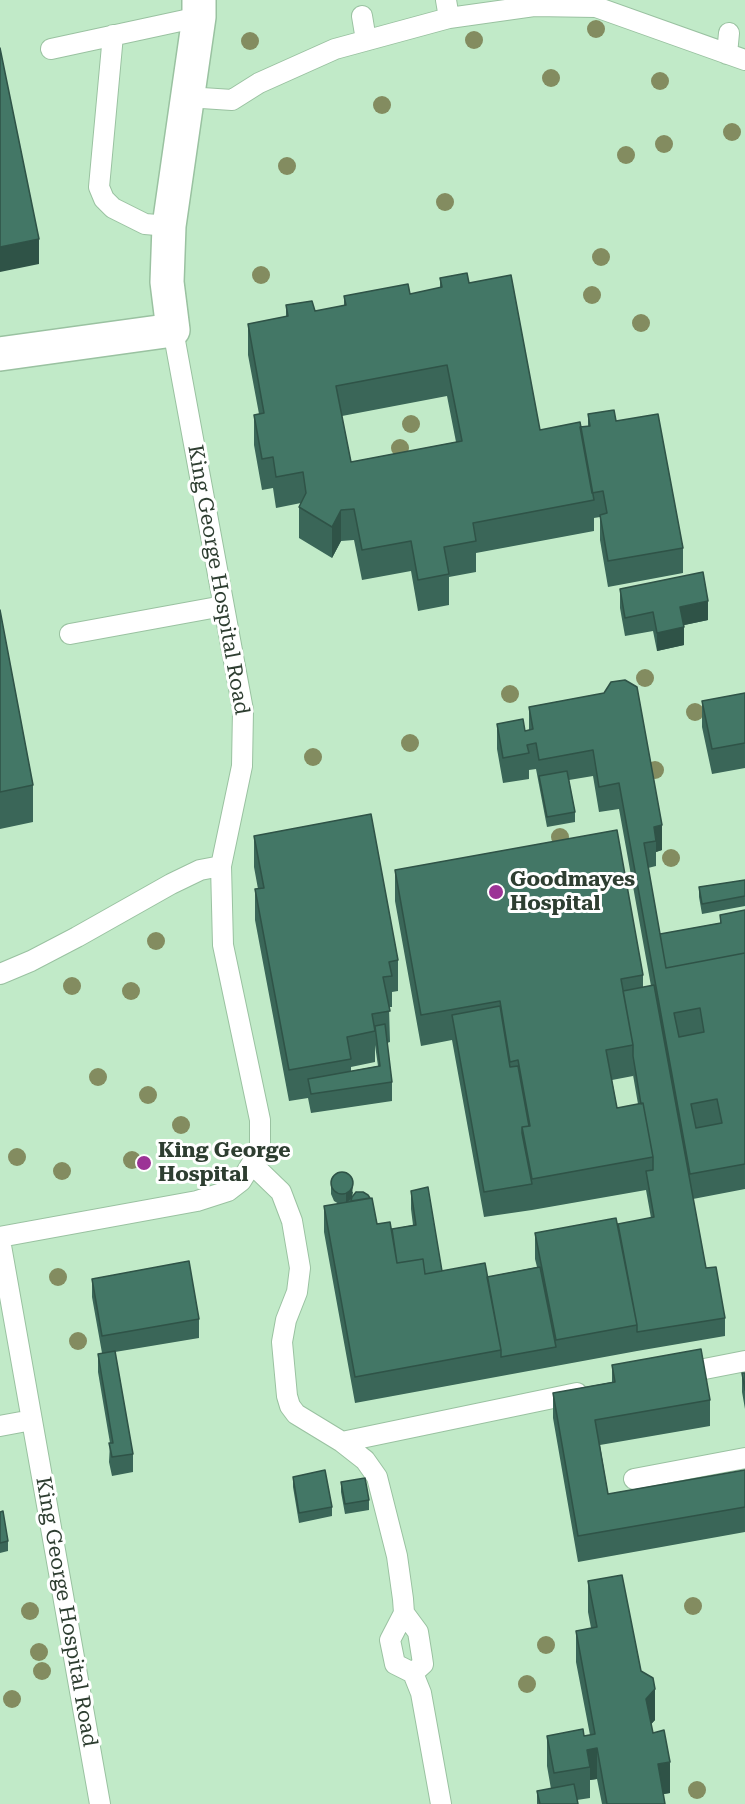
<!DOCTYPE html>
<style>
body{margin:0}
canvas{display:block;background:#c1eac8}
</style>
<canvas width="745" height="1804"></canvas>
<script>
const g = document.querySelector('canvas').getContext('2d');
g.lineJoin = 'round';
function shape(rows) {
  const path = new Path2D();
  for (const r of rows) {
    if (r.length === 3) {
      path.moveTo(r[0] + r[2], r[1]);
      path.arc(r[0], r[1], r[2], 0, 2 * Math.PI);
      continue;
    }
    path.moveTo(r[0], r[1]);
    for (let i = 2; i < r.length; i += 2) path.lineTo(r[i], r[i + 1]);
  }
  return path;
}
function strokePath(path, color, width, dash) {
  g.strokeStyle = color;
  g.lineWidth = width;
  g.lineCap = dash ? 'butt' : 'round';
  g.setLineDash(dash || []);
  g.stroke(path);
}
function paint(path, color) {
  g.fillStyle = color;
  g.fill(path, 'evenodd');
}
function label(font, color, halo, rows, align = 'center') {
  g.font = font + ' "Roboto Serif",serif';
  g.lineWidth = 6;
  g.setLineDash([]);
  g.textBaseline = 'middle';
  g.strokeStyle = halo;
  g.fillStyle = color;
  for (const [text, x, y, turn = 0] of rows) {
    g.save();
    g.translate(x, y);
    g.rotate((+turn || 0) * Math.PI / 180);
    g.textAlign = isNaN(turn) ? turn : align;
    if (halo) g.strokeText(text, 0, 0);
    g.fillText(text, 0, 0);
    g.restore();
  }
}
const service = shape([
 [446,0,449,18],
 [362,16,366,40],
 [113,35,99,187,104,199,113,208,145,224,169,226],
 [51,49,199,17],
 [727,54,729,33],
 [187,97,232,100,259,83,335,49,449,18,534,6,596,7,745,60],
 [70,634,223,606],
 [0,974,31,961,77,937,171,884,200,870,221,866],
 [252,1164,281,1192,292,1221,300,1268,297,1292,286,1320,282,1342,287,1396,290,1406,296,1414,342,1442,365,1460,377,1477,397,1556,403,1599,404,1613,390,1640,395,1664,413,1673,421,1693,441,1804],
 [0,1237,197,1201,228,1191,241,1181,260,1150,260,1120,223,945,221,866,242,766,243,710,173,330],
 [0,1240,100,1804],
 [679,1374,745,1361],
 [0,1426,32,1420],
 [342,1442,577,1393],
 [634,1479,745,1458],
 [404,1613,418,1632,422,1657,423,1664,413,1673]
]);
const minor = shape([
 [0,354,173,330,167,282,169,226,199,17,199,0]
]);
const trees = [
 [596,29],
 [474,40],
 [250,41],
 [551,78],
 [660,81],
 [382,105],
 [732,132],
 [664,144],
 [626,155],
 [287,166],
 [445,202],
 [601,257],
 [261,275],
 [592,295],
 [641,323],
 [411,424],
 [400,448],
 [645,678],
 [510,694],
 [695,712],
 [410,743],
 [313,757],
 [655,770],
 [560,837],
 [671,858],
 [156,941],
 [72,986],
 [131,991],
 [98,1077],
 [148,1095],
 [181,1125],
 [17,1157],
 [132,1160],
 [62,1171],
 [58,1277],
 [78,1341],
 [693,1606],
 [30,1611],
 [546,1645],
 [39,1652],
 [42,1671],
 [527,1684],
 [12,1699],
 [697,1790]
];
const wall = shape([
 [440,278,469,283,540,430,588,426,588,414,616,421,683,548,683,573,608,587,600,540,600,517,594,518,594,531,476,553,476,572,449,577,449,605,418,611,411,571,362,580,354,540,341,541,332,558,299,538,299,507,301,503,276,508,273,488,262,490,254,445,254,415,259,414,248,355,248,324,286,317,286,305,315,311,344,306,344,296,410,294,440,288],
 [447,396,456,442,351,462,342,416],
 [620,589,708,620,684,625,684,645,657,651,653,631,625,636,620,608],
 [0,610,33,785,33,822,0,829],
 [604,693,662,850,656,852,656,866,648,868,660,934,720,923,720,915,745,910,745,1189,693,1199,706,1268,725,1318,725,1336,637,1351,355,1403,324,1232,324,1206,339,1204,334,1201,331,1194,331,1184,353,1192,352,1197,377,1224,392,1229,413,1225,411,1209,411,1191,442,1271,487,1277,537,1267,535,1259,535,1233,618,1224,651,1218,646,1190,532,1210,484,1217,452,1040,421,1046,395,901,395,870,643,975,643,987,651,986,619,809,599,812,593,776,569,780,575,812,575,822,547,827,536,769,529,770,529,779,503,783,497,749,497,724,525,731,529,730,529,707],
 [633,1075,638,1104,617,1108,612,1080,633,1076],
 [745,693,745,768,712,774,702,727,702,701],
 [254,836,398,960,398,991,392,992,392,1007,389,1007,390,1042,387,1043,392,1082,392,1101,311,1113,308,1098,289,1101,255,920,255,889,258,889,254,867],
 [375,1045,378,1066,351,1071,351,1067,375,1062],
 [745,880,745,906,702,914,699,897,699,887],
 [92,1279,199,1319,199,1338,115,1352,133,1454,133,1472,112,1476,109,1462,110,1443,98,1372,98,1354,102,1353,92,1297],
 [612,1365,710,1400,710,1426,600,1445,608,1494,745,1470,745,1532,578,1562,553,1418,553,1393,612,1382],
 [742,1373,745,1373,745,1409,742,1392],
 [293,1477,332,1507,332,1516,299,1523,293,1487],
 [341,1482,369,1500,369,1510,345,1514,341,1492],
 [0,1512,8,1541,8,1551,0,1553],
 [588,1581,641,1671,655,1720,651,1724,653,1733,670,1793,663,1794,665,1804,602,1804,597,1779,590,1780,590,1798,577,1800,578,1804,537,1804,537,1791,551,1789,547,1766,547,1736,584,1736,590,1735,576,1662,576,1631,591,1628,588,1612]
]);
const shadedWall = shape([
 [39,239,39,264,0,272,0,247],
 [341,510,341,541,332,558,332,527],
 [708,601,708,620,680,626,680,607],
 [684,627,684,645,657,651,657,633],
 [662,825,662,850,656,852,656,841,654,827],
 [353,1182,352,1198,346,1203,346,1193],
 [655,1689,655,1720,646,1730,646,1699],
 [597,1748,597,1779,590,1780,590,1767,587,1750],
 [670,1762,670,1793,658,1795,658,1764]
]);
const building = shape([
 [0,48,39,239,0,247,0,48],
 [467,273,469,283,511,275,540,430,580,422,594,500,473,523,476,541,444,547,449,574,418,580,411,541,362,550,354,509,341,510,332,527,299,507,306,493,303,472,276,477,273,457,262,459,254,415,264,413,248,324,288,316,286,305,312,301,315,311,346,305,344,296,408,284,410,294,442,287,440,278,467,273],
 [447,365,462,441,351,462,336,386,447,365],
 [614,410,616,421,658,414,683,548,608,561,600,515,607,513,603,491,592,493,580,427,590,426,588,414,614,410],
 [703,572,708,601,680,607,684,627,657,633,653,612,625,618,620,589,703,572],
 [0,610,33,785,0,792,0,610],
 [625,680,637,687,662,825,654,827,656,841,644,843,666,968,745,953,745,1164,690,1174,619,783,599,787,593,750,539,760,536,743,527,745,529,753,503,758,497,724,523,719,525,731,533,729,529,707,604,693,611,682,625,680],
 [700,1008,704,1032,679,1037,674,1013,700,1008],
 [717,1099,722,1123,696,1128,691,1104,717,1099],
 [745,693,745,743,712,749,702,701,745,693],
 [567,771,575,812,547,817,539,776,567,771],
 [371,814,398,960,389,962,392,976,383,977,390,1011,372,1014,375,1031,347,1037,351,1059,289,1070,255,889,264,888,254,836,371,814],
 [617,830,643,975,621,979,633,1045,606,1050,617,1108,643,1103,653,1157,532,1179,522,1127,530,1126,518,1060,510,1062,500,1001,421,1015,395,870,617,830],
 [745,880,745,896,702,904,699,887,745,880],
 [745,910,745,953,666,968,660,934,721,923,720,915,745,910],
 [654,985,706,1268,716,1267,725,1318,637,1332,637,1325,618,1224,654,1217,646,1171,653,1170,653,1157,643,1103,641,1104,633,1056,633,1045,623,991,654,985],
 [500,1006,510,1067,518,1066,529,1126,522,1127,522,1133,532,1184,484,1192,452,1015,500,1006],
 [385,1024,392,1082,311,1094,308,1079,380,1066,375,1026,385,1024],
 [342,1183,11],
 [428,1187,442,1271,425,1274,423,1259,397,1263,392,1229,416,1225,411,1191,428,1187],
 [356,1192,363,1192,368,1195,370,1198,351,1201,352,1197,356,1192],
 [372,1198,377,1224,390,1222,397,1263,423,1259,425,1274,485,1263,501,1350,355,1377,324,1206,372,1198],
 [616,1218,637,1325,556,1340,535,1233,616,1218],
 [189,1261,199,1319,102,1336,92,1279,189,1261],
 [540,1267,556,1347,501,1357,501,1350,487,1277,540,1267],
 [701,1349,710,1400,595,1420,608,1494,745,1470,745,1507,578,1536,553,1393,615,1382,612,1365,701,1349],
 [115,1351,133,1454,112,1457,109,1443,113,1443,98,1354,115,1351],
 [742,1373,745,1373,745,1390,742,1373],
 [325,1470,332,1507,299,1513,293,1477,325,1470],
 [365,1478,369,1500,345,1504,341,1482,365,1478],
 [3,1511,8,1541,0,1543,0,1512,3,1511],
 [622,1575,641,1671,653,1678,655,1689,646,1699,653,1733,664,1730,670,1762,658,1764,665,1804,607,1804,597,1748,587,1750,590,1767,554,1773,547,1736,583,1729,584,1736,595,1734,576,1631,597,1627,588,1581,622,1575],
 [574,1784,578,1804,540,1804,537,1791,574,1784]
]);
const markers = [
 [496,892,8,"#9c3396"],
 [144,1163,8,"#9c3396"]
];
const streetNames = [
 ["King George Hospital Road",218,580,80],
 ["King George Hospital Road",66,1612,80]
];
const poiNames = [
 ["Goodmayes",510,880],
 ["Hospital",510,904],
 ["King George",158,1151],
 ["Hospital",158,1175]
];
strokePath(service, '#9ac2a1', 22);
strokePath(minor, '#9ac2a1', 36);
strokePath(service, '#fff', 20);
strokePath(minor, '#fff', 33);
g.fillStyle = '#838c60';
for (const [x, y] of trees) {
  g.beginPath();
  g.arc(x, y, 9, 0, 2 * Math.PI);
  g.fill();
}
paint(wall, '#3a6658');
paint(shadedWall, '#2f5347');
paint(building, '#437766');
strokePath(building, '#2f5347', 1.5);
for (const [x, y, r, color] of markers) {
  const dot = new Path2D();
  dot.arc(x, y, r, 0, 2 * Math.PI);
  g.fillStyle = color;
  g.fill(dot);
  strokePath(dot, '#fff', 2);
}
label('21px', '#2e3e31', '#fff', streetNames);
label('bold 21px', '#2e3e31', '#fff', poiNames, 'left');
</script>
